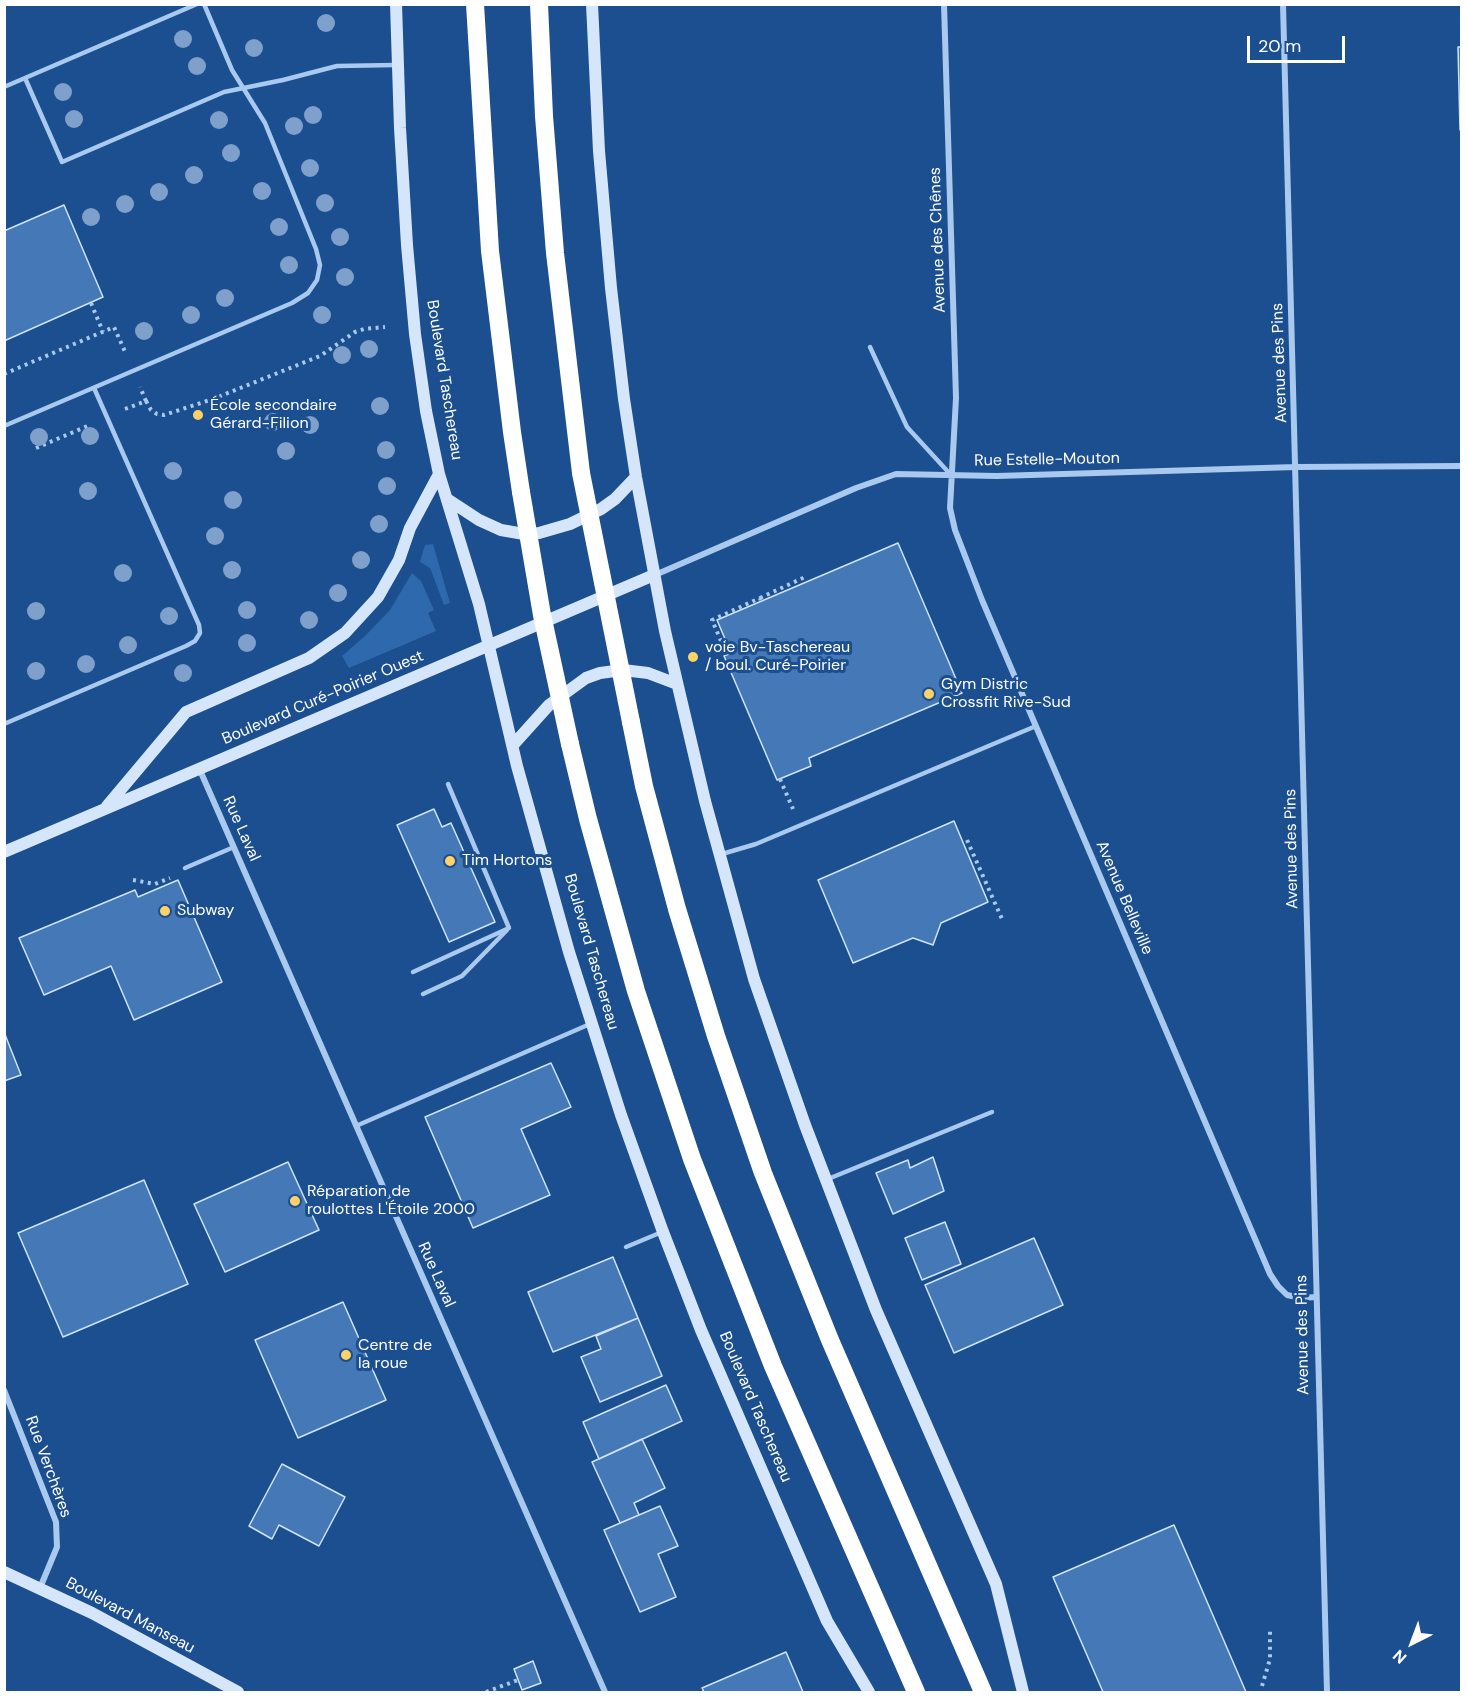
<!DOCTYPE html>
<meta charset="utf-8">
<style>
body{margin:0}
#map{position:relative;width:1466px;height:1697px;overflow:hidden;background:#1b4f8f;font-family:"DM Sans",sans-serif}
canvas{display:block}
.frame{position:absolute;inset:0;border:6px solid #fff;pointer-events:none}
.north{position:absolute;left:1382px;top:1613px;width:60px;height:60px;-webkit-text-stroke:4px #1b4f8f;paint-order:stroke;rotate:222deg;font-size:16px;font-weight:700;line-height:24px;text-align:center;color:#fff}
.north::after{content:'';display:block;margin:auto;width:21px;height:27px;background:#fff;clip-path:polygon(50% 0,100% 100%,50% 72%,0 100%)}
.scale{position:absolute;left:1247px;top:36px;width:98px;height:27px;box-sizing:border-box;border:3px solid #fff;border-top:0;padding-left:8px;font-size:18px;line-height:21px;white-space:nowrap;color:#fff;-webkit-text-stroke:4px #1b4f8f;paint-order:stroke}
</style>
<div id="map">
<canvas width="1466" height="1697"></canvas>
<div class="frame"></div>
<div class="north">N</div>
<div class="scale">20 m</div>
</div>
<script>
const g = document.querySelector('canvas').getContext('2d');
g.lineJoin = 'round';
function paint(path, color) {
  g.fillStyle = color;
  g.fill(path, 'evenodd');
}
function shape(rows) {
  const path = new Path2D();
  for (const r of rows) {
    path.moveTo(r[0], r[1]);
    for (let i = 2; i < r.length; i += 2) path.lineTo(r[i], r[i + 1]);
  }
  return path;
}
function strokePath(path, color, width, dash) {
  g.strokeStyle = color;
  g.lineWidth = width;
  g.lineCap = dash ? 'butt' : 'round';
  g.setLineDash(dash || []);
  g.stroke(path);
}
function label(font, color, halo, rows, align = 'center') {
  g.font = font + ' "DM Sans",sans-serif';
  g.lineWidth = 6;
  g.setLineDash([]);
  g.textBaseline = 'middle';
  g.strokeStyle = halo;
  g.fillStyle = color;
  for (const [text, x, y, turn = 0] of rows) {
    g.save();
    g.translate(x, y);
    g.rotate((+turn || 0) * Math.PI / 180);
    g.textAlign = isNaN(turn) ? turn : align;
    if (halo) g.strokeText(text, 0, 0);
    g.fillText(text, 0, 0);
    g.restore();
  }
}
const green = shape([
 [433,544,450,603,444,605,430,568,420,562,425,545],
 [412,573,421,581,434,610,428,613,436,631,349,668,342,656,365,636,390,610]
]);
const building = shape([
 [1458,47,1462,47,1462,130,1460,130,1458,47],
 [64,205,103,297,4,341,4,231,64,205],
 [898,543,962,693,809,758,811,766,777,780,724,656,731,653,717,620,898,543],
 [434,809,442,827,451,823,495,922,449,942,397,825,434,809],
 [954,821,988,902,941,923,933,945,913,938,853,963,818,880,954,821],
 [178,880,222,982,134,1020,111,966,44,995,19,938,135,890,138,897,178,880],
 [4,1032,21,1075,4,1081,4,1032],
 [551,1063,571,1107,521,1129,550,1195,473,1228,425,1117,551,1063],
 [933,1157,944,1191,893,1214,876,1173,908,1160,910,1168,933,1157],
 [288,1162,319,1230,225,1272,194,1204,288,1162],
 [144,1180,188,1284,63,1337,18,1233,144,1180],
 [945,1222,961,1264,922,1280,905,1238,945,1222],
 [1034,1238,1063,1305,954,1353,925,1285,1034,1238],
 [613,1257,638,1318,553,1352,528,1292,613,1257],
 [343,1302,386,1400,298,1438,255,1340,343,1302],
 [638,1318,662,1376,600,1402,581,1357,601,1349,596,1336,638,1318],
 [666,1385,682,1421,599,1459,583,1422,666,1385],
 [642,1439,665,1488,634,1503,639,1515,620,1523,592,1462,642,1439],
 [282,1464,345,1497,319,1546,279,1525,272,1539,249,1526,282,1464],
 [660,1506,678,1546,658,1554,676,1597,640,1612,604,1530,660,1506],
 [1174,1525,1246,1692,1103,1692,1053,1577,1174,1525],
 [786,1652,803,1692,704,1692,702,1688,786,1652],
 [533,1661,541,1683,522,1690,514,1669,533,1661]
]);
const path = shape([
 [91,303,103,332],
 [4,374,114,327,126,354],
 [146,401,151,410,157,414,164,415,213,399,320,356,355,332,364,329,385,327],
 [125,409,146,401,140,387],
 [36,448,90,425],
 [4,461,5,461],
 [760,598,805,577],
 [727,655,712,620,760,598,761,601],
 [780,779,793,809],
 [967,840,1002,919],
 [133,880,155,884,170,878],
 [1262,1686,1270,1659,1270,1631],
 [486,1692,518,1680]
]);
const lane = shape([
 [197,4,25,78,62,162,224,92,283,80,337,66,396,65],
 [4,87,25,78],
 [870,347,907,427,951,475],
 [4,426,292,303,308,293,317,280,320,265,316,249,265,123,232,70,204,4],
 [4,724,186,646,195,641,200,633,199,625,94,388],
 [722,854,756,844,1036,726],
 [185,868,234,847],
 [413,972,509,928,448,784],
 [423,994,462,976,507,930],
 [356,1126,590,1024],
 [828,1179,992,1112],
 [626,1247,662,1232]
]);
const street = shape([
 [944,4,956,398,950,508,955,530,982,600,1270,1274,1278,1286,1287,1295,1301,1298,1316,1297],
 [1283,4,1327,1692],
 [655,575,856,488,896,474,997,476,1296,467,1462,466],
 [199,768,605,1692],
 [4,1390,56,1522,57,1547,40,1588]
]);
const secondary = shape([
 [396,4,400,128,407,245,415,334,426,411,439,474,479,604,517,766,569,952,621,1115,663,1232,701,1330,827,1621,869,1692],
 [592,4,599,151,611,288,624,399,636,477,665,631,705,801,754,979,805,1125,876,1310,996,1584,1023,1692],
 [447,499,479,520,501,530,524,534,539,533,570,524,601,509,615,499,636,477],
 [513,745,549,705,586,678,600,673,623,670,648,673,677,684],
 [107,806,186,712,309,658,345,633,378,597,399,560,410,528,439,474],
 [4,852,654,575],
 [4,1572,92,1613,238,1692]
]);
const highway = shape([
 [475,4,490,251,512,432,521,492],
 [539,4,544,116,555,253,581,473],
 [631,722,644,786,677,909,716,1036,763,1173,830,1340,983,1692],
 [570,744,588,819,636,991,692,1159,773,1366,916,1692]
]);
const highwayBridge = shape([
 [581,473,631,722],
 [521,492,542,615,570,744]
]);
const trees = [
 [326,23],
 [183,39],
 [254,48],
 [197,66],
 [63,92],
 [313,115],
 [74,119],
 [219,120],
 [294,126],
 [231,153],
 [310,168],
 [194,175],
 [262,191],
 [159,192],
 [325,203],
 [125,204],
 [91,217],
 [279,227],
 [340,237],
 [289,265],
 [345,277],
 [225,298],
 [191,315],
 [322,315],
 [144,331],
 [369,349],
 [342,355],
 [380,406],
 [273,422],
 [310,425],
 [90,436],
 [39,437],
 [386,450],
 [286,451],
 [173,471],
 [387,486],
 [88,491],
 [233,500],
 [379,524],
 [215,536],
 [361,560],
 [232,570],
 [123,573],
 [338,593],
 [247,610],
 [36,611],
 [169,616],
 [309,620],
 [247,643],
 [128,645],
 [86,664],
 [36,671],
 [183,673]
];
const markers = [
 [198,415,6,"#ffd166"],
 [693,657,6,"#ffd166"],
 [929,694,6,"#ffd166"],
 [450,861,6,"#ffd166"],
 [165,911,6,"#ffd166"],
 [295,1201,6,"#ffd166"],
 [346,1355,6,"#ffd166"]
];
const streetNames = [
 ["Avenue des Chênes",938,240,-92],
 ["Avenue des Pins",1280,363,-92],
 ["Boulevard Taschereau",444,380,81],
 ["Rue Estelle-Mouton",1047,460,-1],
 ["Boulevard Curé-Poirier Ouest",323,698,-23],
 ["Rue Laval",241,829,66],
 ["Avenue des Pins",1292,849,-91],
 ["Avenue Belleville",1124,898,67],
 ["Boulevard Taschereau",591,952,74],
 ["Rue Laval",436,1275,66],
 ["Avenue des Pins",1303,1335,-91],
 ["Boulevard Taschereau",755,1407,67],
 ["Rue Verchères",48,1467,70],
 ["Boulevard Manseau",130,1616,28]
];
const poiNames = [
 ["École secondaire",210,406],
 ["Gérard-Filion",210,424],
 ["voie Bv-Taschereau",705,648],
 ["/ boul. Curé-Poirier",705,666],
 ["Gym Distric",941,685],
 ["Crossfit Rive-Sud",941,703],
 ["Tim Hortons",462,861],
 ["Subway",177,911],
 ["Réparation de",307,1192],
 ["roulottes L'Étoile 2000",307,1210],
 ["Centre de",358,1346],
 ["la roue",358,1364]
];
paint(green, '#2e69ad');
paint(building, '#4478b7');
strokePath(building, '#cfe3fa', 1.5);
strokePath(path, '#a9c9ee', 4, [3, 4.5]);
strokePath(lane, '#a9c9ee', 4.5);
strokePath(street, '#a9c9ee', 6);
strokePath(secondary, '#d6e6fa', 12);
strokePath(highway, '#fff', 18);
strokePath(highwayBridge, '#fff', 18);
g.fillStyle = '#7ea0ca';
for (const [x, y] of trees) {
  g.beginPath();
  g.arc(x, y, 9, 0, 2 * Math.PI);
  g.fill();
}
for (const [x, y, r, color] of markers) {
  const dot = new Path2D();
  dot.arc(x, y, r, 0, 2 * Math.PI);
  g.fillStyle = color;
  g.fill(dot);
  strokePath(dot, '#1b4f8f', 2);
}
label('16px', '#fff', '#1b4f8f', streetNames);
label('16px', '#fff', '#1b4f8f', poiNames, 'left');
</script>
